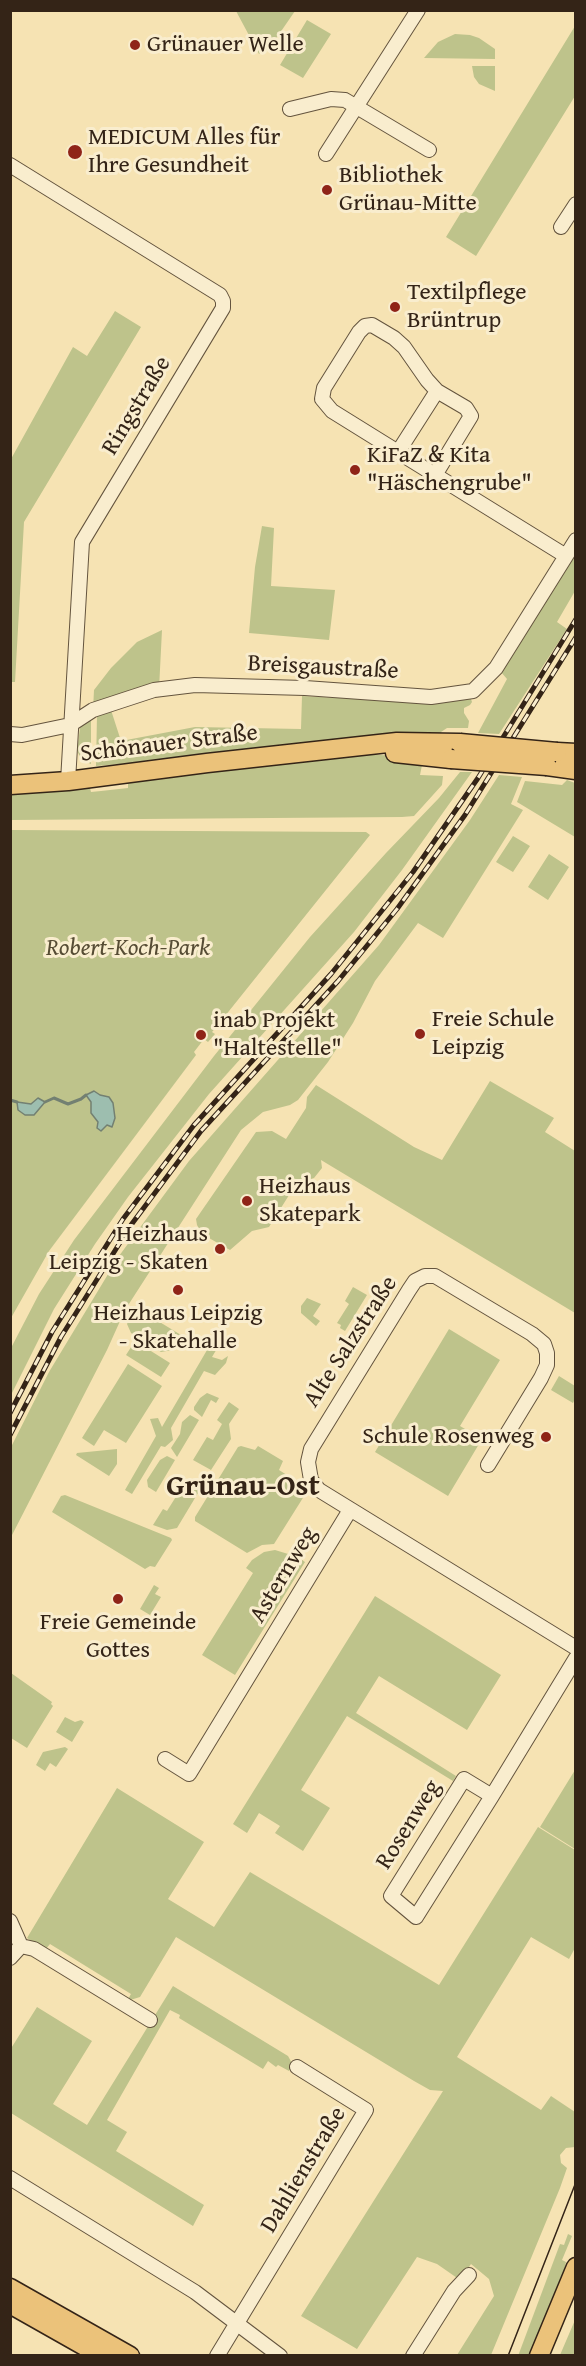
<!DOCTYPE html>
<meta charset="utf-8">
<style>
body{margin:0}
#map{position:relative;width:586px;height:2366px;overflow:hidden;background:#f6e3b3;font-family:"Gentium Book Plus",serif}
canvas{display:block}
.frame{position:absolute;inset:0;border:12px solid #342417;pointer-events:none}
</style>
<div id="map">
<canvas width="586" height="2366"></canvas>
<div class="frame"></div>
</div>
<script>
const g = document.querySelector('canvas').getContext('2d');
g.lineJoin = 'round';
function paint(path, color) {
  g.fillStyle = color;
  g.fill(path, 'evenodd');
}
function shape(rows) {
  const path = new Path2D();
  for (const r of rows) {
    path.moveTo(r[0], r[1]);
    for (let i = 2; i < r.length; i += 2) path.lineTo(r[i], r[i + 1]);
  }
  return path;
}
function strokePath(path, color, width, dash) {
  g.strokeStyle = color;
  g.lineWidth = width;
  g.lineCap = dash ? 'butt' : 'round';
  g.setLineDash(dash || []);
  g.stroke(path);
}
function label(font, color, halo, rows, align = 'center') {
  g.font = font + ' "Gentium Book Plus",serif';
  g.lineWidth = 6;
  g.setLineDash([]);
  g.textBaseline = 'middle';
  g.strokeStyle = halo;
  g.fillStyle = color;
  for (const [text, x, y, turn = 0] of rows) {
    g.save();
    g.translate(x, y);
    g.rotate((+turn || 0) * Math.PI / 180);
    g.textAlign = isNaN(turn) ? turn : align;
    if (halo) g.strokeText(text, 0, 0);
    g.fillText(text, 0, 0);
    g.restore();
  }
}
const green = shape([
 [236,11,295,11,273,43,259,54],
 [307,20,331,34,303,78,280,65],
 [575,26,575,96,476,256,446,237],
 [455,34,470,35,479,38,495,49,495,59,424,58,438,42],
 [472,66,495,66,495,91,479,84,474,77],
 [115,311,141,327,24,522,15,682,11,682,11,459,73,347,87,356],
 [262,526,274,528,271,586,335,590,329,640,249,633,255,567],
 [575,554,575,591,557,622,567,629,499,734,478,733,507,679,501,672],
 [162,630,159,689,93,710,94,690,111,668,137,642],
 [302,696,432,703,471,699,472,702,470,705,464,708,464,713,469,721,468,728,447,728,441,732,442,737,96,766,97,715,111,710,121,741,195,727,301,729],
 [91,717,91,764,84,761,82,762,77,750,80,728,84,722],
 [365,754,411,757,413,765,422,765,420,775,443,776,442,785,414,816,402,817,11,820,11,794,90,788,91,792,101,791,128,788,128,783,243,766],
 [460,772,472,772,402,870,354,932,209,1094,128,1197,95,1244,54,1309,11,1395,11,1348,39,1294,74,1240,214,1056,310,937,386,853,439,798],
 [499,775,522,777,511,804,523,810,443,938,418,923,375,981,353,1023,328,1062,298,1100,290,1105,263,1112,241,1130,125,1310,107,1350,11,1537,11,1447,49,1372,119,1256,189,1161,379,945,470,820],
 [567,780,575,783,575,837,517,802,525,781,562,785],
 [11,830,366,832,370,835,217,1026,212,1032,215,1034,208,1042,204,1039,194,1052,196,1055,49,1251,11,1318],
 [513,836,530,846,513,872,496,862],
 [549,854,569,867,548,900,528,887],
 [490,1081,554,1118,545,1132,575,1151,575,1313,321,1160,322,1168,314,1178,296,1184,269,1227,252,1231,230,1250,202,1234,197,1225,196,1219,256,1132,272,1131,286,1139,306,1108,307,1097,316,1085,414,1147,442,1160],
 [353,1287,367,1295,345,1331,340,1328,341,1325,337,1323,349,1304,345,1301],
 [307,1298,321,1304,313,1316,320,1321,316,1326,301,1313,301,1306],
 [135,1307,181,1335,172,1350,161,1352,131,1333,127,1324],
 [449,1329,500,1360,460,1426,482,1439,448,1496,375,1452],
 [217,1333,224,1337,212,1357,222,1360,228,1356,226,1363,215,1375,204,1371,171,1428,173,1440,165,1447,161,1446,132,1494,125,1490,156,1436,150,1419,158,1418,162,1427],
 [135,1341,170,1363,161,1377,126,1355],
 [128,1364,162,1386,126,1443,104,1430,94,1446,82,1438],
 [559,1376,575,1386,575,1399,573,1403,551,1390],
 [207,1393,219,1398,216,1403,211,1400,202,1417,194,1410,194,1407,200,1398],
 [229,1402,239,1409,229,1424,231,1439,211,1470,193,1460,207,1437,213,1440,222,1424,217,1420],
 [190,1415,199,1420,177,1457,171,1448,180,1434,182,1422],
 [241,1446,255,1450,258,1446,283,1461,279,1470,301,1484,298,1488,306,1493,274,1544,262,1545,247,1553,195,1521,195,1517,238,1447],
 [117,1449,117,1464,109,1476,76,1455,77,1453],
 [167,1456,175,1460,156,1492,148,1487,147,1480,160,1460],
 [182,1477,201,1488,177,1528,167,1530,153,1525,163,1509,167,1511,177,1495,173,1492],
 [65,1495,171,1538,172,1540,155,1567,150,1566,145,1569,52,1512,61,1496],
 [275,1550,298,1557,305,1562,235,1675,202,1655,253,1573,246,1568,252,1560,264,1552],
 [154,1585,159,1588,155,1594,161,1597,150,1615,140,1609],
 [375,1596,501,1675,467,1730,379,1676,356,1713,456,1776,453,1781,347,1716,301,1790,330,1808,303,1851,275,1833,280,1826,259,1813,247,1833,233,1824],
 [11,1673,52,1702,51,1704,53,1706,27,1748,11,1738],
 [65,1717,75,1722,81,1720,84,1722,72,1742,56,1732],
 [65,1747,68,1749,56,1767,50,1763,45,1771,36,1765,43,1752],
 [575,1770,575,1849,540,1827],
 [117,1788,204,1842,168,1899,214,1927,250,1872,439,1985,538,1827,575,1850,575,1948,569,1959,531,1937,457,2057,541,2110,551,2096,575,2112,575,2147,566,2148,560,2155,561,2163,567,2168,560,2188,491,2355,457,2355,494,2296,489,2279,471,2264,460,2280,437,2264,417,2257,357,2349,301,2316,443,2091,430,2090,414,2081,176,1937,140,1997,127,2001,131,1994,50,1944,45,1950,27,1938],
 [173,1986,288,2056,293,2065,289,2071,278,2065,276,2067,268,2061,263,2069,179,2018,180,2015,170,2010,107,2120,127,2132,116,2151,204,2205,193,2226,11,2113,10,2050,37,2007,92,2041,53,2104,87,2125],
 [568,2234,572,2236,562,2260,566,2262,561,2284,531,2355,518,2356,560,2244,564,2245],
 [575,2320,575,2355,560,2355]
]);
const water = shape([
 [94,1091,100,1095,109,1097,113,1103,115,1118,112,1127,107,1125,101,1131,97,1128,98,1122,91,1113,91,1102,86,1095,94,1091],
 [38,1098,45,1102,34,1115,25,1115,18,1110,17,1102,31,1104,38,1098]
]);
const stream = shape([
 [10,1100,17,1102],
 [45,1102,54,1098,68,1104,81,1099,86,1095]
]);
const minor = shape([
 [290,109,331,99,345,100,429,150],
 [326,154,418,10],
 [10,165,220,295,223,301,223,308,82,542,68,781],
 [561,227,576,204],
 [398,452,332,411,322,399,324,388,359,332,365,326,372,325,394,338,404,347,427,380,437,391],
 [435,475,471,416,466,408,437,391,398,452,566,556],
 [10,734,22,735,70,725,93,710,154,690,195,685,305,688,431,697,473,691,496,668,576,540],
 [488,1465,541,1378,547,1365,547,1353,544,1344,532,1334,435,1276,425,1276,415,1281,409,1290,311,1449,308,1462,311,1480,319,1490,576,1648],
 [165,1759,189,1774,350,1510],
 [492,1796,464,1779,391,1896,416,1917,492,1796,576,1658],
 [10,1921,21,1946],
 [21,1946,34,1949,150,2020],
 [10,1958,21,1946],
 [10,2178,195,2292,280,2356],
 [217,2356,366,2110,297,2067],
 [413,2356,454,2291,469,2275]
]);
const major = shape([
 [557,752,576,753],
 [395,753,451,759],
 [547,766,576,770],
 [10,785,68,781,207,763,397,742,460,743],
 [10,2288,130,2356],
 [10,2304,102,2356],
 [539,2356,576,2267]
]);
const tram = shape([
 [508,2356,576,2182]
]);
const rail = shape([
 [10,1413,52,1332,123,1219,194,1125,331,974,413,872,478,778,576,619],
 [10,1435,61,1337,131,1225,201,1131,338,981,397,909,465,815,576,637]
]);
const majorBridge = shape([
 [460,743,557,752],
 [451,759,547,766]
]);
const markers = [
 [135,45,6,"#8f2418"],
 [75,152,8,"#8f2418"],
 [327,190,6,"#8f2418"],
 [395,307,6,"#8f2418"],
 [355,470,6,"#8f2418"],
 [420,1034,6,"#8f2418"],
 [201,1035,6,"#8f2418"],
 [247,1201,6,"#8f2418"],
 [220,1249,6,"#8f2418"],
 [178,1290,6,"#8f2418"],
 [546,1437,6,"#8f2418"],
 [118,1599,6,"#8f2418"]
];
const poiNames = [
 ["Grünauer Welle",147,45],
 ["MEDICUM Alles für",88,138],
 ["Ihre Gesundheit",88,166],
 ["Bibliothek",339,176],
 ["Grünau-Mitte",339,204],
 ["Textilpflege",407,293],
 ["Brüntrup",407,321],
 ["KiFaZ & Kita",367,456],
 ["\"Häschengrube\"",367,484],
 ["Freie Schule",432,1020],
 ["Leipzig",432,1048],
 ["inab Projekt",213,1021],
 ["\"Haltestelle\"",213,1049],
 ["Heizhaus",259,1187],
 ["Skatepark",259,1215],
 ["Heizhaus",208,1235,"right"],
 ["Leipzig - Skaten",208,1263,"right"],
 ["Heizhaus Leipzig",178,1314,"center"],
 ["- Skatehalle",178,1342,"center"],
 ["Schule Rosenweg",534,1437,"right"],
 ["Freie Gemeinde",118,1623,"center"],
 ["Gottes",118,1651,"center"]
];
const streetNames = [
 ["Ringstraße",137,406,-59],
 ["Breisgaustraße",323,668,3],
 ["Schönauer Straße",169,744,-7],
 ["Alte Salzstraße",351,1342,-57],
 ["Asternweg",284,1575,-59],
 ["Rosenweg",409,1825,-58],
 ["Dahlienstraße",304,2170,-59]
];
const parkNames = [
 ["Robert-Koch-Park",128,949]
];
const districtNames = [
 ["Grünau-Ost",243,1487]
];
paint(green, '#bec38b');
paint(water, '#9dbeaf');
strokePath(water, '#738072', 1.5);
strokePath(stream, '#738072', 3);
strokePath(minor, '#64543e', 16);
strokePath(major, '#342417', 21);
strokePath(minor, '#f9edce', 14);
strokePath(major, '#ebc27a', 18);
strokePath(tram, '#342417', 1.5);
strokePath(rail, '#342417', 5);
strokePath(rail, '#f9edce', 3, [9]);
strokePath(majorBridge, '#342417', 21, []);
strokePath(majorBridge, '#ebc27a', 18);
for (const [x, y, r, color] of markers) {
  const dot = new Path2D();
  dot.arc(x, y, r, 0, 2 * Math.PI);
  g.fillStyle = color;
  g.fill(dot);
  strokePath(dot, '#f9edce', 2);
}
label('24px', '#342417', '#f9edce', poiNames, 'left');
label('24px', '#342417', '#f9edce', streetNames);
label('italic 24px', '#564c34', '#f9edce', parkNames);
label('bold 30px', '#342417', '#f9edce', districtNames);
</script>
